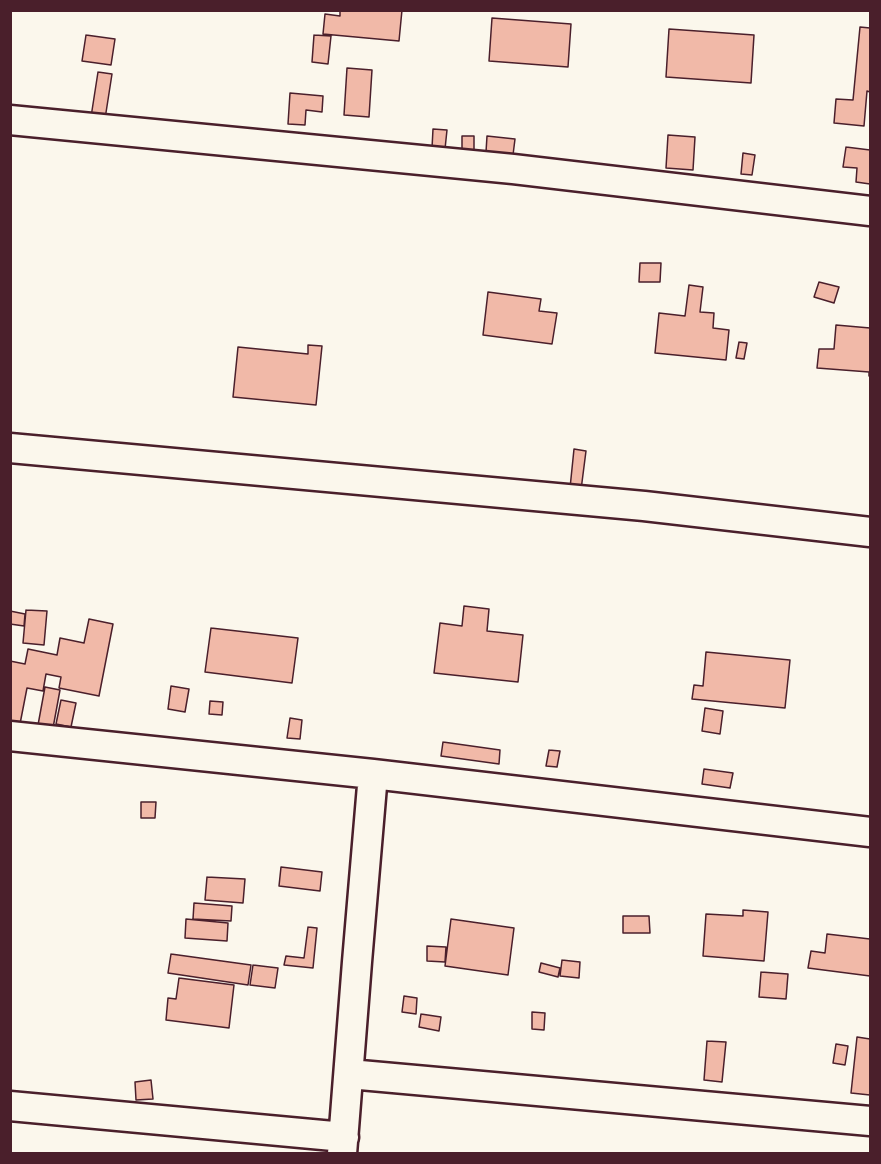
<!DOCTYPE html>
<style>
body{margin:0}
#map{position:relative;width:881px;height:1164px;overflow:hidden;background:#fbf7ec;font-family:Mynerve,sans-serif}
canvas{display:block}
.frame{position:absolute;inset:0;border:12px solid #4a1f2b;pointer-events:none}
</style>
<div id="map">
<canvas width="881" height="1164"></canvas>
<div class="frame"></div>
</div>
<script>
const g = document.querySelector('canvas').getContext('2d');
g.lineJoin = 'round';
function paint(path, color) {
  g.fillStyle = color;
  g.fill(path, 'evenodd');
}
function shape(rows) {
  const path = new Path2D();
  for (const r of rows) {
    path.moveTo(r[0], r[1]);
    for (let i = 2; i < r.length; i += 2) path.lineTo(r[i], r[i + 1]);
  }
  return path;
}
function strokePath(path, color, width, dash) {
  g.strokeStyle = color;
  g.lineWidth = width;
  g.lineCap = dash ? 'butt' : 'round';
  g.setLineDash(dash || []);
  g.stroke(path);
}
const building = shape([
 [340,10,402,10,399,41,323,34,325,14,340,16,340,10],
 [492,18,571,24,568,67,489,61,492,18],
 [860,27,870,28,870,92,867,91,864,126,834,123,836,99,853,100,860,27],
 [669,29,754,35,751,83,666,77,669,29],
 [86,35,115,39,111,65,82,61,86,35],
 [314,35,331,36,328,64,312,62,314,35],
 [347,68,372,70,369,117,344,115,347,68],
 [98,72,112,74,105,119,91,117,98,72],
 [290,93,323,96,322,112,306,110,305,125,288,124,290,93],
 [433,129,447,130,445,149,432,148,433,129],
 [668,135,695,137,693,170,666,168,668,135],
 [462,136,474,136,474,151,462,151,462,136],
 [487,136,515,139,513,155,486,152,487,136],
 [846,147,870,150,870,184,856,182,857,168,843,167,846,147],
 [743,153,755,155,752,175,741,174,743,153],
 [640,263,661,263,660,282,639,282,640,263],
 [819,282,839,287,834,303,814,297,819,282],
 [689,285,703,287,700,312,714,313,713,328,729,330,726,360,655,353,659,313,685,316,689,285],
 [488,292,541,299,539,311,557,313,552,344,483,335,488,292],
 [836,325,870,328,870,376,869,376,869,372,817,368,819,349,834,349,836,325],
 [739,342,747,343,744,359,736,358,739,342],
 [308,345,322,346,316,405,233,397,238,347,308,354,308,345],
 [574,449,586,451,581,490,570,488,574,449],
 [464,606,489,609,487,631,523,635,518,682,434,673,440,623,462,626,464,606],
 [26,610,47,611,44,645,23,643,26,610],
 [10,611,25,614,24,626,10,624,10,611],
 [89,619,113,624,99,696,59,688,61,677,46,674,43,691,27,688,20,724,10,722,10,661,25,664,28,649,57,655,60,638,84,643,89,619],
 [211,628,298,638,292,683,205,672,211,628],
 [706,652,790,660,785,708,692,699,694,685,703,686,706,652],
 [171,686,189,689,185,712,168,709,171,686],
 [45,687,60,690,53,728,38,725,45,687],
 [61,700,76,703,71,727,56,724,61,700],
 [210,701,223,702,222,715,209,714,210,701],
 [705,708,723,711,720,734,702,731,705,708],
 [290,718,302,720,300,739,287,738,290,718],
 [443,742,500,750,499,764,441,756,443,742],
 [549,750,560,751,557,767,546,766,549,750],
 [704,769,733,773,730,788,702,784,704,769],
 [141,802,156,802,155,818,141,818,141,802],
 [281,867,322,872,320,891,279,886,281,867],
 [207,877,245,879,243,903,205,900,207,877],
 [194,903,232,906,231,921,193,919,194,903],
 [743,910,768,912,764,961,703,956,706,914,743,916,743,910],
 [623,916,649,916,650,933,623,933,623,916],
 [186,919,228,923,227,941,185,938,186,919],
 [451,919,514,928,508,975,445,966,451,919],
 [308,927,317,928,313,968,284,965,286,956,304,958,308,927],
 [827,934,870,939,870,976,808,968,811,951,825,953,827,934],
 [427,946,446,947,445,962,427,961,427,946],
 [171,954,251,965,248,985,168,973,171,954],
 [562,960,580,962,579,978,560,976,562,960],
 [541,963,560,968,558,977,539,972,541,963],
 [253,965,278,968,275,988,250,985,253,965],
 [761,972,788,974,786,999,759,997,761,972],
 [179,978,234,985,229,1028,166,1020,168,998,176,999,179,978],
 [404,996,417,998,416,1014,402,1012,404,996],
 [532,1012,545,1013,544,1030,532,1029,532,1012],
 [421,1014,441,1017,439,1031,419,1027,421,1014],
 [857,1037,870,1039,870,1095,851,1093,857,1037],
 [707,1041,726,1042,722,1082,704,1080,707,1041],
 [836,1044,848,1046,845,1065,833,1063,836,1044],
 [151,1080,153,1099,136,1100,135,1082,151,1080]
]);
const minor = shape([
 [10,120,513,169,870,211],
 [10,448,644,506,870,532],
 [10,736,373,774,870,832],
 [349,1074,870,1121],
 [10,1106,344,1137],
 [342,1154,357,962,373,774]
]);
paint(building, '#f1b9a8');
strokePath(building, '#4a1f2b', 1.5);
strokePath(minor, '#4a1f2b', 33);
strokePath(minor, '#fbf7ec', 28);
</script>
